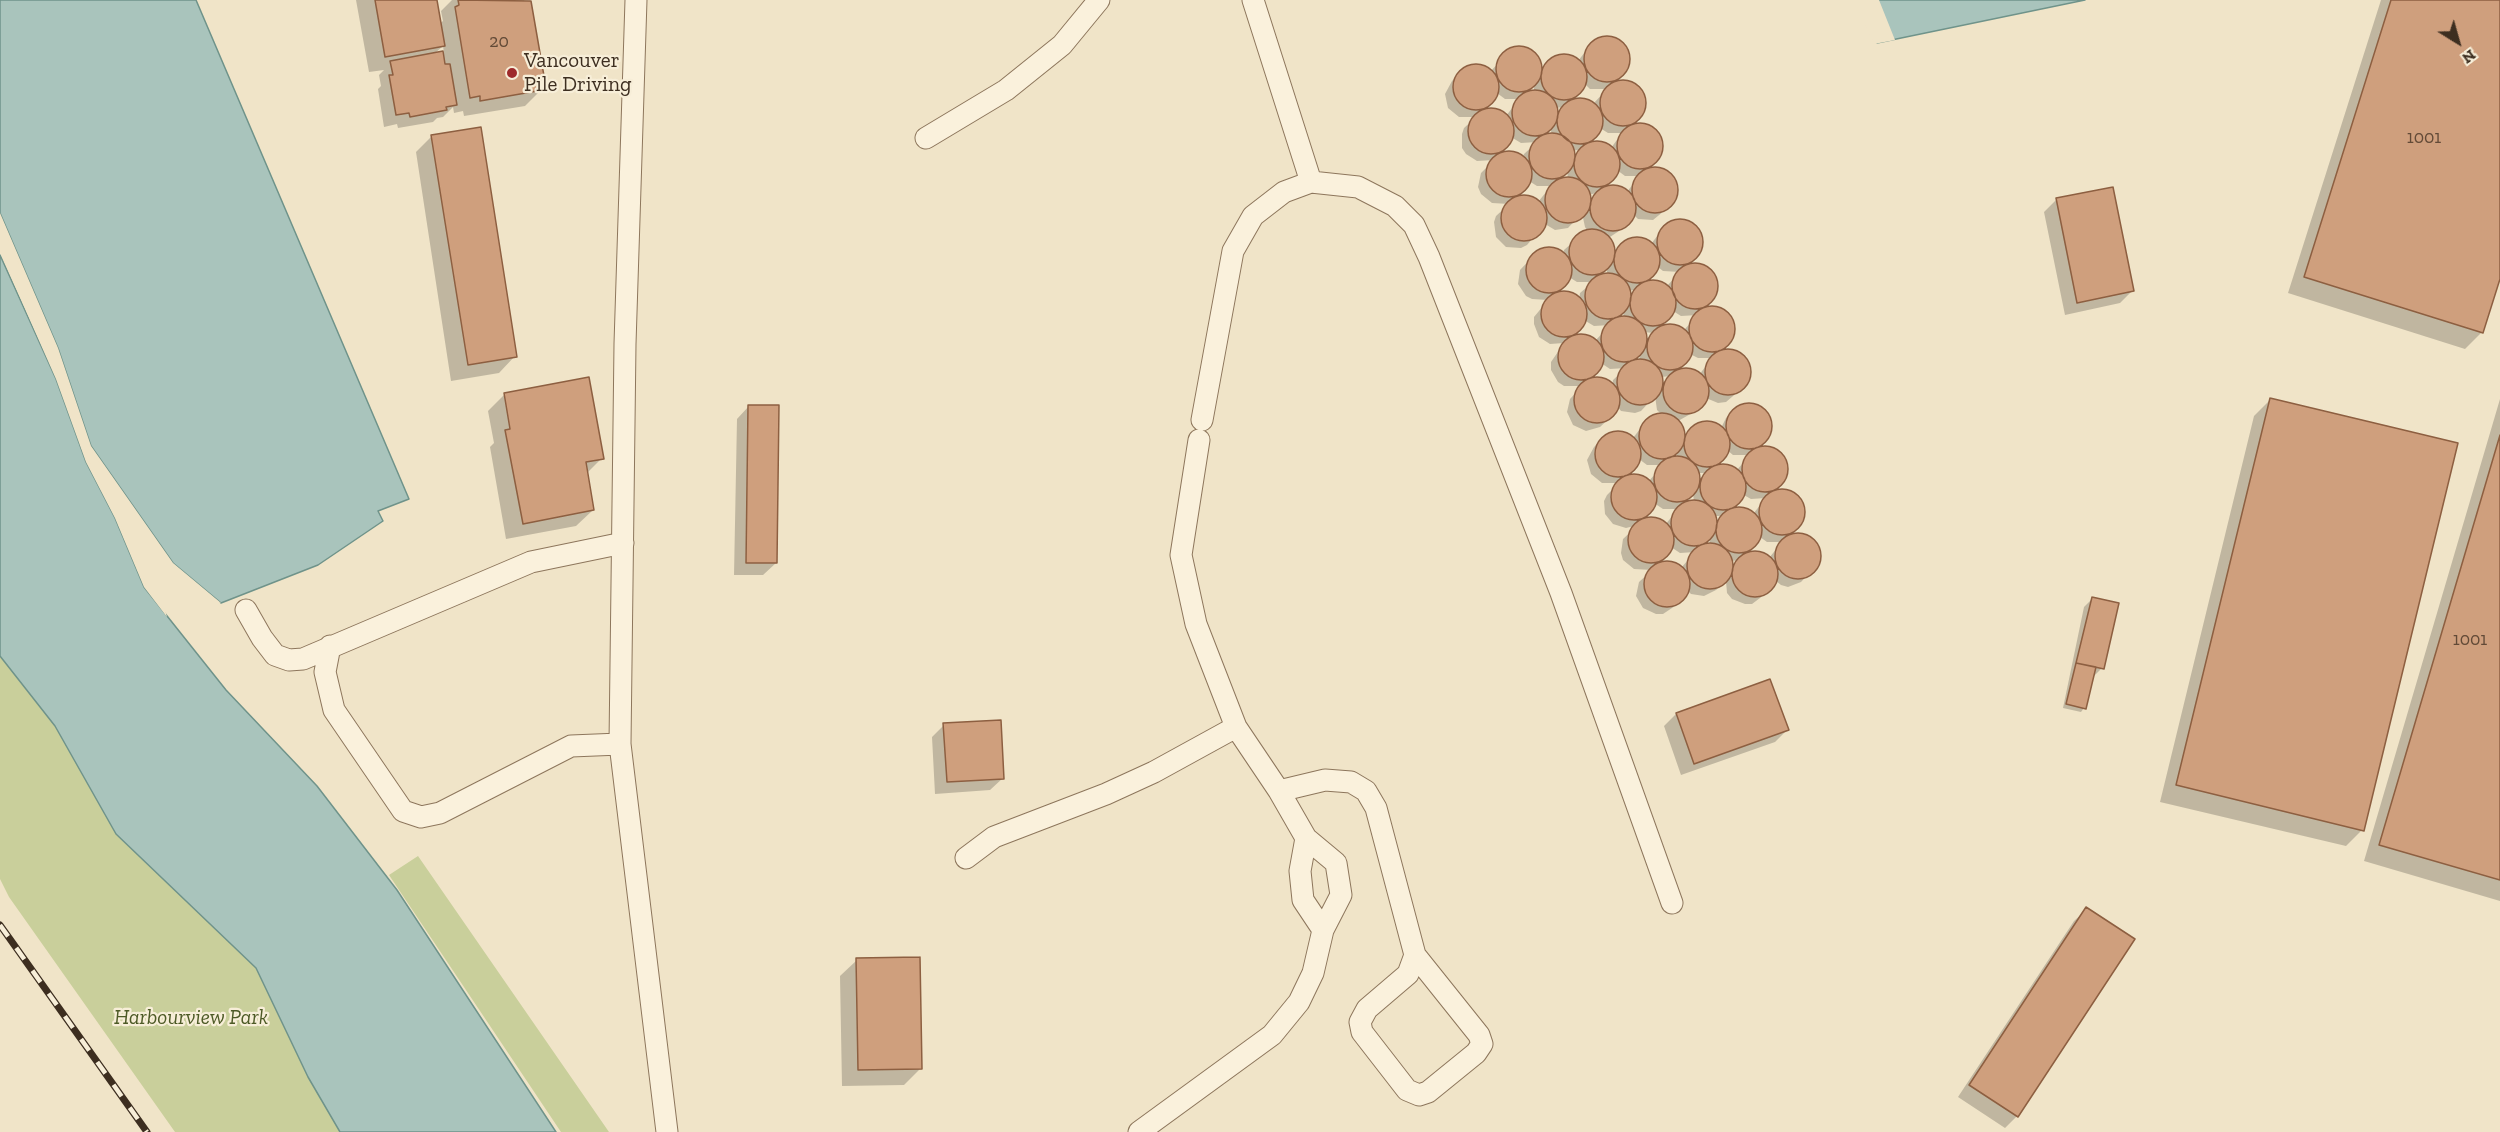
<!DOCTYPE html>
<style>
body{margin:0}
#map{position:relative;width:2500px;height:1132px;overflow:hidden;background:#f0e4c8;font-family:"Zilla Slab",serif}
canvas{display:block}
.north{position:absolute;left:2428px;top:12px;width:60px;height:60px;-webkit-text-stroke:4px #f7eed8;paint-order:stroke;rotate:143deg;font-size:16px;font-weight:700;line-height:24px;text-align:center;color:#3d2e20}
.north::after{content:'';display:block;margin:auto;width:21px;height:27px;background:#3d2e20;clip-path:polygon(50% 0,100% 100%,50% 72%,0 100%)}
</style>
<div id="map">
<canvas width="2500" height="1132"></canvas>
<div class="north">N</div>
</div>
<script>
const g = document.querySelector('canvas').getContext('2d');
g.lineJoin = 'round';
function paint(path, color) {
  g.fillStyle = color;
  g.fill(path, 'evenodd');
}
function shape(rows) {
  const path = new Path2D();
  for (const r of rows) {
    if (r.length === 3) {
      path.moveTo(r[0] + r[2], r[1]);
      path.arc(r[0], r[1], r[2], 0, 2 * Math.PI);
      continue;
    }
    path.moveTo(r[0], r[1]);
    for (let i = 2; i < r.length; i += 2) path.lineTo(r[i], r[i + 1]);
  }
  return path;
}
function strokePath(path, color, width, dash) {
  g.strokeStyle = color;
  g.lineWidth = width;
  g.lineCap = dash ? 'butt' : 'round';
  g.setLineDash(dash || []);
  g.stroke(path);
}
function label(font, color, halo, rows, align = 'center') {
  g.font = font + ' "Zilla Slab",serif';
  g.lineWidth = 4.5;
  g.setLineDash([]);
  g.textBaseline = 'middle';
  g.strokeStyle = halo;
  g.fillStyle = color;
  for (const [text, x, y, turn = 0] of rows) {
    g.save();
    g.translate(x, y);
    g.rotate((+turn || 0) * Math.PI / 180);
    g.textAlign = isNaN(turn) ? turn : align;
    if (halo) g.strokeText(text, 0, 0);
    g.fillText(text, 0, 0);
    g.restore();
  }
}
const green = shape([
 [0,656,55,726,116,834,256,968,308,1077,340,1132,175,1132,9,897,0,879],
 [418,856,609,1132,561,1132,389,875]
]);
const water = shape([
 [0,0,196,0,409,499,378,511,383,521,318,565,221,603,173,563,91,446,58,348,0,213,0,0],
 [1858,0,2085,0,1877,43,1858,0],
 [0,255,56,379,86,462,115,518,144,587,226,690,317,786,397,890,556,1132,340,1132,308,1077,256,968,116,834,55,726,0,656,0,255]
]);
const pier = shape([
 [1855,0,1879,0,1895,40,1874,44],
 [0,213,58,348,91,446,173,563,221,603,214,602,171,565,89,448,56,349,0,220],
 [0,252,59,377,89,460,118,517,146,586,165,610,167,617,144,587,115,518,86,462,56,379]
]);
const shadow = shape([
 [356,0,435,0,439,24,443,21,441,11,452,0,524,0,542,76,539,79,541,90,525,106,464,116,463,111,454,113,453,107,443,117,437,118,433,122,398,128,397,124,384,127,378,89,381,86,379,75,384,70,369,72],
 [443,46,444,53,434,54],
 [2381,0,2500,0,2500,274,2482,332,2465,349,2288,293],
 [1606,38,1619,41,1627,52,1627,66,1613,83,1621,81,1634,85,1639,89,1644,102,1641,115,1629,127,1638,124,1652,128,1660,139,1661,145,1657,159,1646,170,1661,169,1667,172,1676,183,1676,197,1664,211,1653,220,1638,219,1633,214,1622,229,1610,237,1606,237,1612,244,1614,253,1621,245,1635,239,1651,244,1665,226,1678,220,1691,224,1700,235,1701,241,1697,255,1686,266,1694,264,1707,267,1715,278,1716,291,1714,297,1701,309,1718,308,1724,311,1733,321,1733,335,1719,352,1734,352,1745,359,1750,372,1746,385,1726,402,1718,403,1706,398,1694,412,1678,421,1684,437,1697,424,1704,422,1721,428,1726,418,1741,405,1755,405,1766,412,1771,425,1767,438,1755,450,1764,448,1777,451,1782,455,1787,468,1783,481,1771,493,1781,491,1794,494,1799,499,1804,512,1800,525,1789,536,1804,535,1815,543,1818,549,1819,563,1801,582,1788,587,1781,585,1776,581,1764,595,1752,604,1745,604,1732,599,1727,593,1726,581,1716,590,1704,596,1691,594,1687,590,1675,606,1663,614,1656,614,1643,608,1636,596,1639,582,1652,570,1634,569,1623,560,1621,553,1623,539,1638,525,1626,528,1613,524,1605,514,1604,501,1607,495,1619,483,1602,483,1591,474,1587,460,1594,447,1603,438,1616,432,1633,438,1647,420,1661,414,1657,410,1655,396,1641,411,1635,413,1621,411,1617,406,1614,414,1600,427,1586,431,1573,425,1567,412,1570,399,1582,386,1564,386,1558,382,1551,370,1551,362,1564,343,1550,344,1539,337,1534,324,1534,317,1548,300,1532,299,1526,296,1518,284,1520,270,1539,250,1546,249,1560,252,1563,256,1564,250,1573,242,1584,232,1588,232,1585,227,1582,213,1568,228,1555,230,1545,224,1527,245,1521,248,1506,247,1496,237,1494,222,1496,216,1509,204,1492,203,1481,194,1478,187,1481,173,1494,160,1477,161,1466,154,1462,148,1462,134,1464,128,1476,117,1459,117,1448,108,1445,94,1452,81,1460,72,1473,66,1490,72,1511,49,1524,48,1531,51,1536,55,1542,71,1555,58,1562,56,1578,61,1592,43],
 [1584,83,1590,89,1607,89,1593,104,1572,100,1582,90],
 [1534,85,1534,91,1525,93],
 [1497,93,1505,99,1519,99,1506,116,1497,110,1483,110,1493,100],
 [1564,107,1556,114,1555,108],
 [1550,127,1552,135,1540,137],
 [1600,128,1608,133,1622,133,1611,148,1596,143,1585,145],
 [1511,137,1521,143,1537,142,1524,154,1522,159,1514,153,1498,154,1510,143],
 [1584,149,1574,159,1572,151],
 [1617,170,1625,176,1639,176,1627,192,1619,187,1602,188,1615,176],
 [1567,172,1568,178,1556,182],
 [1529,181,1537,186,1551,186,1538,202,1530,197,1516,197],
 [1597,193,1589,201,1588,195],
 [1658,267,1663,271,1680,272,1666,287,1658,282,1643,283],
 [1606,268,1608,275,1598,276],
 [1569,277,1577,282,1593,282,1580,293,1579,299,1570,293,1563,292,1553,296],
 [1639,289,1630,298,1628,291],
 [1623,311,1624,319,1615,319],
 [1673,311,1681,316,1698,315,1683,331,1675,326,1659,327],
 [1584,320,1594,326,1610,325,1595,341,1580,335,1571,337],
 [1643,332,1654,333,1646,340],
 [1639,354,1640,362,1630,362,1634,360],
 [1690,354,1698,358,1712,358,1699,375,1691,370,1677,370],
 [1601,363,1610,369,1626,368,1613,380,1612,386,1609,383,1596,379,1588,381,1599,369],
 [1671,376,1666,380,1662,384,1661,377],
 [1727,450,1733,455,1750,455,1736,471,1715,466],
 [1676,451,1677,458,1668,460],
 [1639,459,1647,465,1663,465,1648,482,1639,476,1626,476,1636,466],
 [1698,473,1706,473,1699,480],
 [1693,493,1694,502,1683,502,1687,498],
 [1742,494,1751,499,1766,498,1753,514,1745,509,1730,510],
 [1654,503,1663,509,1678,509,1665,525,1657,519,1641,520,1652,509],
 [1714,516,1725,516,1717,525],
 [1760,537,1767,542,1782,542,1769,558,1761,553,1746,554],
 [1709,538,1710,544,1696,549,1695,546],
 [1671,547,1680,553,1695,552,1681,568,1672,563,1658,563],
 [1741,560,1736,563,1732,568,1731,561],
 [432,136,515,356,499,373,451,381,416,152],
 [2057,199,2132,291,2120,303,2065,315,2044,212],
 [504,395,602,458,586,474,593,510,576,526,506,539,490,447,494,443,488,411],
 [2271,399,2362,830,2346,846,2160,802,2254,416],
 [2500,399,2500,901,2364,861],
 [749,406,776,563,763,575,734,575,737,419],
 [2092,599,2102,668,2094,676,2092,676,2084,708,2081,712,2063,708,2084,607],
 [1676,714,1787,730,1775,742,1681,775,1664,726],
 [944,725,1003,778,990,790,935,794,932,737],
 [2087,909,2017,1116,2005,1128,1958,1097,2074,921],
 [857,960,921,1068,904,1085,842,1086,840,976]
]);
const building = shape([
 [375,0,437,0,445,46,385,57,375,0],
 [458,0,531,1,544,76,540,77,543,90,480,101,480,96,470,98,455,7,459,5,458,0],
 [2391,0,2500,0,2500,279,2483,333,2304,277,2391,0],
 [1607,59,23],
 [1519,69,23],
 [443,51,445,64,450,64,457,105,446,107,447,110,410,117,409,113,396,115,389,75,393,75,390,61,443,51],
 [1564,77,23],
 [1476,87,23],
 [1623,103,23],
 [1535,113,23],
 [1580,121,23],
 [1491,131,23],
 [1640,146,23],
 [481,127,517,357,468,365,431,135,481,127],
 [1552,156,23],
 [1597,164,23],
 [1509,174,23],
 [1655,190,23],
 [1568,200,23],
 [1613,208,23],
 [2113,187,2134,291,2077,303,2056,198,2113,187],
 [1524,218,23],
 [1680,242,23],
 [1592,252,23],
 [1637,260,23],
 [1549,270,23],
 [1695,286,23],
 [1608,296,23],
 [1653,303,23],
 [1564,314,23],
 [1712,329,23],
 [1624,339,23],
 [1670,347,23],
 [1581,357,23],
 [1728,372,23],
 [1640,382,23],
 [1686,391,23],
 [589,377,604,459,586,462,594,510,523,524,505,430,510,429,504,393,589,377],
 [1597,400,23],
 [2270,398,2458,443,2364,831,2176,785,2270,398],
 [1749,426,23],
 [748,405,779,405,777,563,746,563,748,405],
 [1662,436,23],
 [1707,444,23],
 [1618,454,23],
 [2500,435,2500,880,2379,845,2500,435],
 [1765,469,23],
 [1677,479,23],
 [1723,487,23],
 [1634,497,23],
 [1782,512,23],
 [1694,523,23],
 [1739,530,23],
 [1651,540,23],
 [1798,556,23],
 [1710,566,23],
 [1755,574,23],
 [1667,584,23],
 [2092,597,2119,603,2104,669,2076,663,2092,597],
 [2076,663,2096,667,2086,709,2066,704,2076,663],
 [1770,679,1789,730,1694,764,1676,713,1770,679],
 [1001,720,1004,779,947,782,943,723,1001,720],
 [2086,907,2135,939,2018,1117,1969,1085,2086,907],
 [920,957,922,1069,858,1070,856,958,920,957]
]);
const minor = shape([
 [636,0,625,344,620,744,667,1132],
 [1253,0,1311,182],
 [926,138,1006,90,1062,45,1099,0],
 [1202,420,1233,251,1253,216,1284,192,1311,182,1358,187,1395,206,1414,225,1429,257,1561,593,1672,903],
 [246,610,262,638,275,655,289,660,303,659,531,562,623,543],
 [330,646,325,672,334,710,403,811,421,817,440,813,571,746,620,744],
 [1279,791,1325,780,1351,782,1366,791,1376,808,1415,955,1408,974,1367,1009,1360,1022,1362,1032,1407,1090,1419,1095,1428,1092,1476,1053,1482,1044,1479,1035,1415,955],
 [1306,838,1300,871,1303,900,1323,930],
 [966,858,994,837,1106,794,1154,772,1236,727],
 [1139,1132,1272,1035,1299,1002,1313,973,1323,930,1341,895,1336,863,1306,838,1279,791,1236,727,1196,624,1181,555,1199,440]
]);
const rail = shape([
 [0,925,147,1132]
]);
const markers = [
 [512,73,6,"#9e2a2b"]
];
const numberNames = [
 ["20",499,42],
 ["1001",2424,138],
 ["1001",2470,640]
];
const poiNames = [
 ["Vancouver",524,61],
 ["Pile Driving",524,85]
];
const parkNames = [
 ["Harbourview Park",191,1018]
];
paint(green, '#c9cf9b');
paint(water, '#a9c4bc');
strokePath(water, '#6f938a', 1.5);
paint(pier, '#f0e4c8');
paint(shadow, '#0003');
paint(building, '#cf9f7d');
strokePath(building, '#8d5f41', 1.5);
strokePath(minor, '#8d765c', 23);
strokePath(minor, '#faf1dc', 21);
strokePath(rail, '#3d2e20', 7);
strokePath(rail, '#f7eed8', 4.5, [14]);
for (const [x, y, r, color] of markers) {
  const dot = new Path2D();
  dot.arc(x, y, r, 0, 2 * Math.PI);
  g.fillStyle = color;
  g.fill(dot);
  strokePath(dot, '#f7eed8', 2);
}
label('18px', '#624a37', null, numberNames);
label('21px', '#3d2e20', '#f7eed8', poiNames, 'left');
label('italic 21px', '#4d5a26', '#f7eed8', parkNames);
</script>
